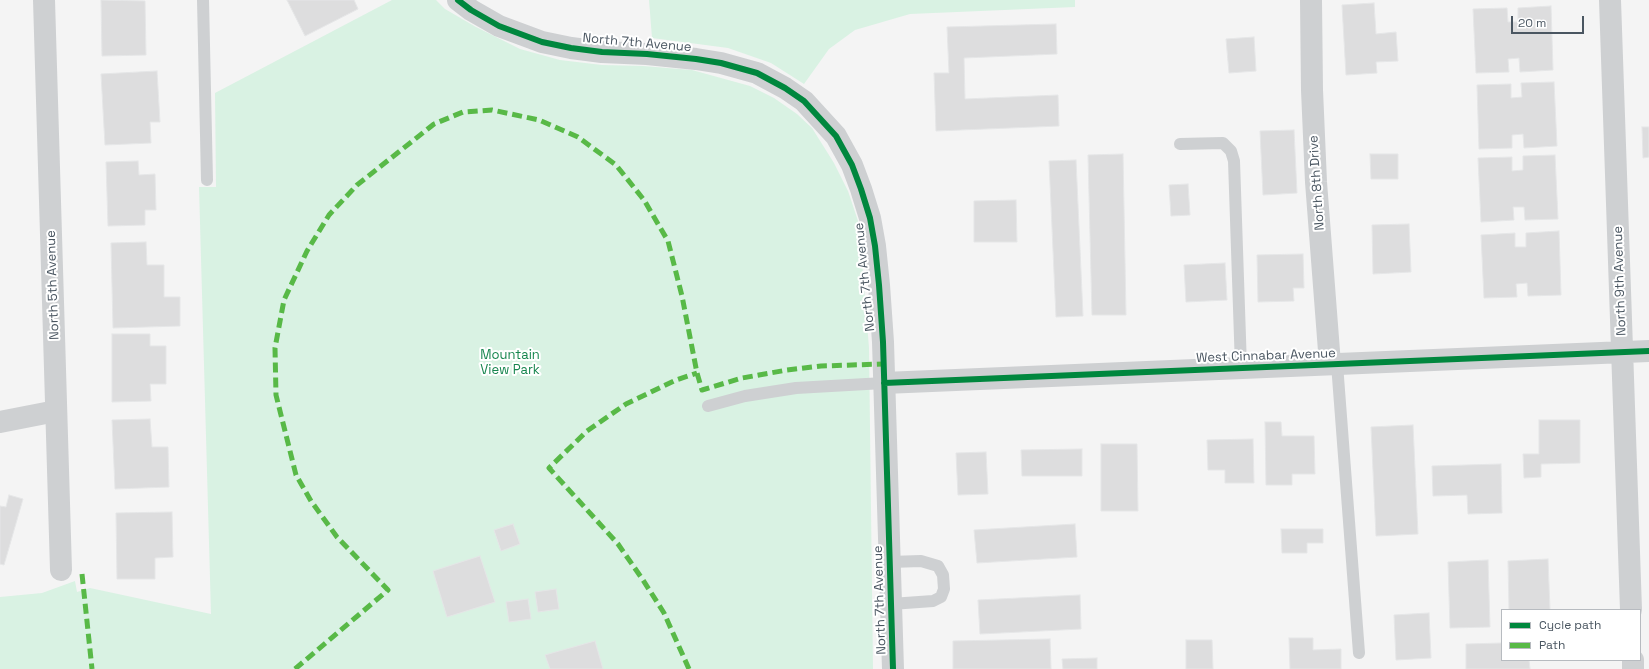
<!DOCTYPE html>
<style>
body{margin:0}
#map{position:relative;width:1649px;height:669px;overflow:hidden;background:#f4f4f4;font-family:"Space Grotesk",sans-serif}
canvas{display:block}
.legend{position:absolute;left:1501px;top:609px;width:140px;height:52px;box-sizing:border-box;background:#fff;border:1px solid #b7bbc0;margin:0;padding:5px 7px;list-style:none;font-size:12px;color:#4a5661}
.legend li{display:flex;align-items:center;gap:8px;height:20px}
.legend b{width:20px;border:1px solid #b7bbc0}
.scale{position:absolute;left:1511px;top:16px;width:73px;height:18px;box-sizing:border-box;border:2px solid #4a5661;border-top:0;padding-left:5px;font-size:12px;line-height:14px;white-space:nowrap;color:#4a5661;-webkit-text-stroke:3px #fff;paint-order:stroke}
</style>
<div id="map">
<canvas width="1649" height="669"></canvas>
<ul class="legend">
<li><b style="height:5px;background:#00873e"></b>Cycle path</li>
<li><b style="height:5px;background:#58b947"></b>Path</li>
</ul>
<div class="scale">20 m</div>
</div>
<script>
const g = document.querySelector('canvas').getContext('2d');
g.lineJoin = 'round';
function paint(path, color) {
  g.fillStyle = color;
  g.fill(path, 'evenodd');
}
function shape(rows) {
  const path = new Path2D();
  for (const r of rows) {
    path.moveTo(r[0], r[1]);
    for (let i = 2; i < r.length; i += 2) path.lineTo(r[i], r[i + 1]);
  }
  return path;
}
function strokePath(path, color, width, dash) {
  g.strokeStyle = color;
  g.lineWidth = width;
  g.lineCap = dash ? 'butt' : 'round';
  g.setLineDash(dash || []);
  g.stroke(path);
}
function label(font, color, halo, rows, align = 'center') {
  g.font = font + ' "Space Grotesk",sans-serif';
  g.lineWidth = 4;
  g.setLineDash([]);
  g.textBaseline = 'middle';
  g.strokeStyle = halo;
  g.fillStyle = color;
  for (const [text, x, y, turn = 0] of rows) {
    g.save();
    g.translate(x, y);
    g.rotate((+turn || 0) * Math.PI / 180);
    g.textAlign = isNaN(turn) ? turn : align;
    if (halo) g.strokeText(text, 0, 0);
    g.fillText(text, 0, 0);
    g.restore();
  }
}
const green = shape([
 [392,0,436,0,445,9,476,27,520,49,560,60,602,65,643,66,692,70,750,86,774,98,797,114,812,128,834,163,848,191,859,224,869,348,873,669,0,669,0,597,42,593,75,581,77,592,90,588,211,614,199,187,216,187,215,93],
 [649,0,1075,0,1075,7,910,14,855,30,829,49,804,84,771,63,728,48,652,38]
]);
const building = shape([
 [101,0,145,1,146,55,102,56,101,0],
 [287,0,354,0,358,9,305,36,287,0],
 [1374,3,1376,34,1396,32,1398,61,1376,62,1377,73,1346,75,1342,5,1374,3],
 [1551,6,1553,70,1520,72,1519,58,1508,59,1509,72,1476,73,1473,9,1507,8,1508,22,1518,22,1518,8,1551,6],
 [1056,24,1057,54,964,58,965,99,1058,95,1059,126,936,131,934,73,949,73,947,27,1056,24],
 [1254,37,1256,71,1229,73,1226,39,1254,37],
 [157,71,160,122,150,122,151,143,105,145,101,74,157,71],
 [1554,82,1557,146,1524,148,1523,134,1512,135,1512,148,1479,149,1477,85,1511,84,1511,98,1522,97,1521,83,1554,82],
 [1642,127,1649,127,1649,157,1643,158,1642,127],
 [1294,130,1297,193,1263,195,1260,131,1294,130],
 [1123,154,1126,315,1092,315,1088,155,1123,154],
 [1370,154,1398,154,1398,179,1371,179,1370,154],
 [1555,155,1558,219,1525,220,1524,207,1513,207,1514,220,1481,222,1478,158,1512,157,1512,171,1523,170,1523,156,1555,155],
 [1076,160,1083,316,1056,317,1049,161,1076,160],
 [138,161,139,175,155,174,156,210,145,210,145,225,108,226,106,162,138,161],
 [1188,184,1190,215,1171,216,1169,185,1188,184],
 [1016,200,1017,242,974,242,974,201,1016,200],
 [1409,224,1411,272,1373,274,1372,225,1409,224],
 [1559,231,1561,295,1528,296,1527,283,1516,284,1517,297,1484,298,1481,235,1515,233,1515,247,1526,247,1526,233,1559,231],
 [146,242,147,265,164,265,164,297,180,297,180,326,113,328,111,243,146,242],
 [1303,254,1304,288,1293,288,1294,301,1258,302,1257,255,1303,254],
 [1225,263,1227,300,1186,302,1184,265,1225,263],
 [112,334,150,334,150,346,166,346,166,384,150,384,151,401,112,402,112,334],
 [150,419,152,447,168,447,169,487,115,489,112,420,150,419],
 [1539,420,1580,420,1580,463,1541,464,1541,477,1524,478,1523,454,1539,454,1539,420],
 [1265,422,1281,422,1282,436,1314,436,1315,474,1292,474,1292,485,1266,485,1265,422],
 [1413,425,1418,534,1376,536,1371,427,1413,425],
 [1253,439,1254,483,1225,483,1225,470,1208,470,1207,440,1253,439],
 [1101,444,1137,444,1138,511,1101,511,1101,444],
 [1082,449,1082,476,1022,476,1021,450,1082,449],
 [986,452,988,494,958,495,956,453,986,452],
 [1501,464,1502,513,1468,514,1467,495,1433,496,1432,466,1501,464],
 [9,495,23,499,4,565,0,564,0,506,6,507,9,495],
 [172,512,173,557,155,558,155,579,117,579,116,513,172,512],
 [513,524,520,544,501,551,494,530,513,524],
 [1075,524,1077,557,977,563,974,530,1075,524],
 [1281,529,1323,529,1323,543,1307,543,1307,553,1282,553,1281,529],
 [480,556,495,602,447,617,433,571,480,556],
 [1548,559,1550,610,1509,610,1508,561,1548,559],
 [1488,560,1490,627,1450,628,1448,562,1488,560],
 [556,589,559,609,538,612,535,592,556,589],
 [1080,595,1081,629,980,634,978,600,1080,595],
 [528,599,531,619,509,622,506,602,528,599],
 [1429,613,1431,658,1396,660,1394,615,1429,613],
 [1289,638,1313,638,1313,650,1341,649,1341,669,1290,669,1289,638],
 [1050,639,1051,669,953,669,953,641,1050,639],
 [1186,640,1212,640,1213,669,1186,669,1186,640],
 [595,641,603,669,550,669,545,655,595,641],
 [1502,643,1502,660,1529,660,1530,669,1466,669,1466,644,1502,643],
 [1097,658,1097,669,1063,669,1062,659,1097,658]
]);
const service = shape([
 [203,0,207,180],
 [1180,144,1223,143,1231,151,1234,161,1241,367],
 [1337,364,1359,653],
 [708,406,745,396,796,388,884,383],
 [890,562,921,561,938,566,943,575,944,589,941,597,933,601,891,604]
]);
const minor = shape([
 [44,0,61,570],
 [1610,0,1631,610],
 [1311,1,1312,90,1316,182,1330,364],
 [884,383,1649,351],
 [0,422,56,411],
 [1633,660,1633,669]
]);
const tertiary = shape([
 [458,0,471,10,499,26,542,42,571,48,602,52,647,54,696,59,721,63,757,73,785,88,804,101,836,136,852,165,861,189,870,218,875,246,879,285,883,342,893,669]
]);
const quiet = shape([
 [82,574,92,669],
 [295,669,388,590,337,537,311,501,296,475,276,395,275,348,284,300,307,251,329,215,357,185,434,124,463,112,492,110,539,120,578,137,616,165,644,200,668,241,682,296,697,373,702,390,742,378,787,370,821,366,883,364],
 [689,669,664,613,643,580,618,544,549,468,587,431,626,404,676,380,697,373]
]);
const cycleway = shape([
 [458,0,471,10,499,26,542,42,571,48,602,52,647,54,696,59,721,63,757,73,785,88,804,101,836,136,852,165,861,189,870,218,875,246,879,285,883,342,893,669],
 [884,383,1649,351]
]);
const streetNames = [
 ["North 7th Avenue",637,43,5],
 ["North 8th Drive",1317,183,-94],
 ["North 7th Avenue",865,277,-96],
 ["North 9th Avenue",1620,281,-92],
 ["North 5th Avenue",53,285,-92],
 ["West Cinnabar Avenue",1266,356,-2],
 ["North 7th Avenue",880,600,-92]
];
const parkNames = [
 ["Mountain",510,355],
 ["View Park",510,370]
];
paint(green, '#d9f2e3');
paint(building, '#ddddde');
strokePath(building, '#e5e6e7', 1);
strokePath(service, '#ced0d2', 12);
strokePath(minor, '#ced0d2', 22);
strokePath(tertiary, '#ced0d2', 22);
strokePath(quiet, '#58b947', 5, [10, 5]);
strokePath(cycleway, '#00873e', 6);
label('13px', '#4a5661', '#fff', streetNames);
label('13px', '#17864f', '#fff', parkNames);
</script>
